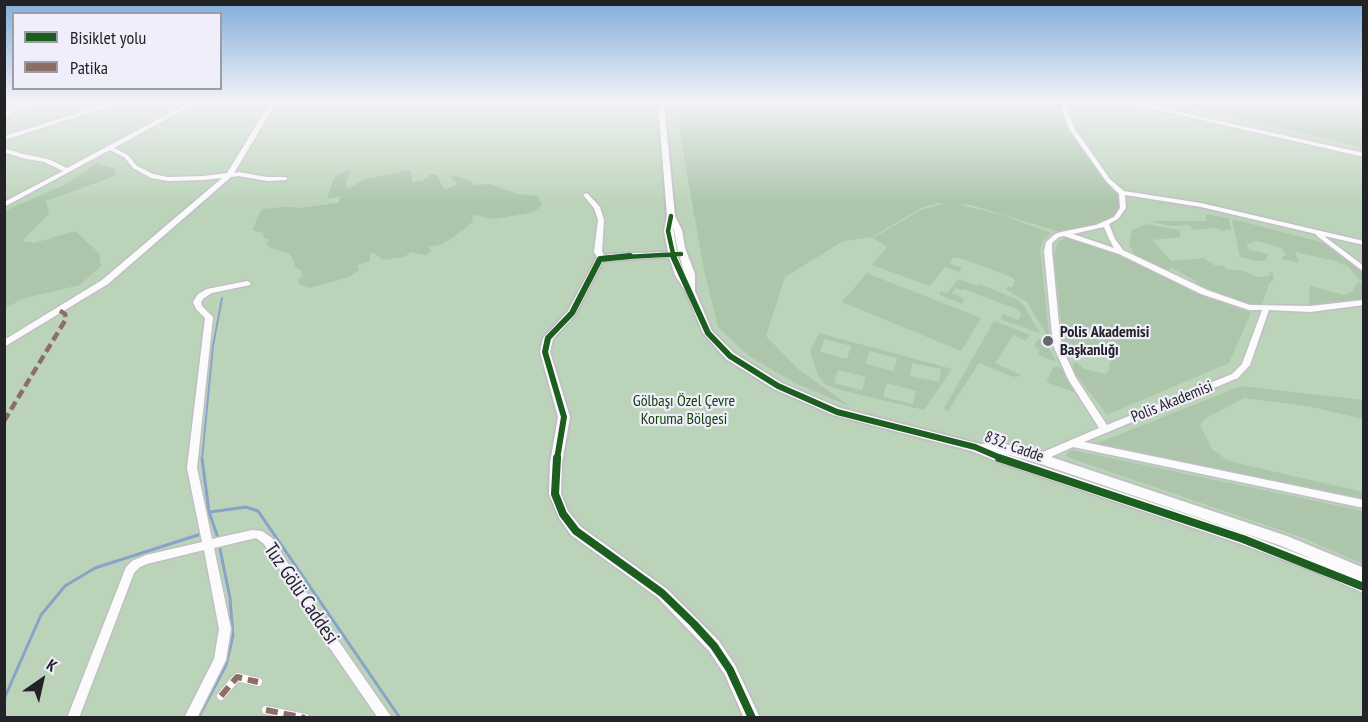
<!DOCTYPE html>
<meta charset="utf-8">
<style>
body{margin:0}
#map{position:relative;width:1368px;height:722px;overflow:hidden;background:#e4e4ea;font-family:"PT Sans Narrow",sans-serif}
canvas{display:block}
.frame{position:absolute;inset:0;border:6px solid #232327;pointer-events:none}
.legend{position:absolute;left:12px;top:12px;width:210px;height:78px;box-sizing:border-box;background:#efeefa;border:2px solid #9d9da6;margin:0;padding:8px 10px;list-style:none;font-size:18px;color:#232327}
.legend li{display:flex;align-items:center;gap:12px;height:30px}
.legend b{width:30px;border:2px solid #9d9da6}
.north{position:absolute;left:12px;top:650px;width:60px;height:60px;-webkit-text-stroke:4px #efeefa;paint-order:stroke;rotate:34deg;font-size:16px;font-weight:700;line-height:24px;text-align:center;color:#232327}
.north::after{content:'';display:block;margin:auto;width:21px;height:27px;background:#232327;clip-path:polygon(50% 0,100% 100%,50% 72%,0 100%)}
</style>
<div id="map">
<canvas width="1368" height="722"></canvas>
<div class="frame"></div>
<ul class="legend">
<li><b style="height:8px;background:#1b5e20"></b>Bisiklet yolu</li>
<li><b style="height:8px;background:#8d6e63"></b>Patika</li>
</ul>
<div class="north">K</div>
</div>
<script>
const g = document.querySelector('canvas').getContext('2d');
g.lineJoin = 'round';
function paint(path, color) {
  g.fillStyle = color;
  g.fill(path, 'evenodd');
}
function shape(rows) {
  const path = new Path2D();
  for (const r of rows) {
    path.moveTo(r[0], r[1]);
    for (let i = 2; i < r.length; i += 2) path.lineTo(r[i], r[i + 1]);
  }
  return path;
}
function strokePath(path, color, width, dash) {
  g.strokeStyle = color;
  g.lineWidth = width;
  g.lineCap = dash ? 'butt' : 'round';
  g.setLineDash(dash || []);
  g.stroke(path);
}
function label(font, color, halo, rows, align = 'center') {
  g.font = font + ' "PT Sans Narrow",sans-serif';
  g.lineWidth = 4.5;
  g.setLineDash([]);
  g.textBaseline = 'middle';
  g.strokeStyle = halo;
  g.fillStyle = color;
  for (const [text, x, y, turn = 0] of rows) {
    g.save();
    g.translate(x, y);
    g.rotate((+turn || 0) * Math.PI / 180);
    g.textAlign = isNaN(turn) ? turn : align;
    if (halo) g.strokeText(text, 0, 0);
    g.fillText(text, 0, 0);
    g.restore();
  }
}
const green = shape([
 [4,103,1363,103,1363,717,5,717]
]);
const forest = shape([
 [678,103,1060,103,1089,154,1122,193,1121,214,1106,224,1063,233,971,205,937,203,921,208,872,237,843,241,785,277,766,336,798,369,851,407,795,383,749,356,718,327,704,270,681,140],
 [1175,103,1363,103,1363,147,1260,123],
 [97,163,116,169,115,176,46,201,49,213,22,241,34,243,75,231,99,253,101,266,80,285,25,298,5,308,5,211,66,184],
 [349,170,351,171,346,181,347,189,365,179,411,170,412,182,422,181,431,174,437,175,443,187,447,189,457,184,450,177,456,176,468,180,475,185,490,184,518,194,538,196,542,204,538,209,529,213,494,219,474,215,472,216,473,221,465,229,443,244,429,247,431,252,426,255,411,252,404,257,384,260,374,253,370,254,370,261,358,265,359,270,349,277,309,288,299,284,298,280,303,276,301,270,293,266,295,262,289,253,271,248,266,244,269,240,264,238,263,233,252,230,262,209,287,207,300,208,338,203,341,196,327,199,333,180,336,175],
 [952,203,1002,215,1051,233,1043,240,1040,249,1049,334,1049,339,1046,342,1056,362,1038,355,1040,350,1034,346,1038,339,1046,340,1046,334,1027,302,1006,289,1008,286,1012,287,1015,281,1012,277,960,258,953,258,949,263,962,268,959,272,945,267,930,286,872,265,887,247,873,238,921,210,938,205],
 [1206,214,1229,218,1231,229,1222,231,1216,228,1194,230,1189,225,1171,226,1149,221,1206,221],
 [1232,219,1321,242,1363,272,1363,282,1358,279,1348,266,1335,261,1295,252,1299,263,1283,259,1282,256,1287,256,1282,248,1257,241,1246,244,1249,250,1268,254,1266,260,1268,261,1258,261,1240,257],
 [1147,224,1179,230,1180,237,1152,240,1171,261,1204,258,1216,266,1223,265,1227,269,1243,271,1257,277,1271,276,1268,273,1272,272,1274,278,1269,284,1262,305,1245,303,1201,287,1194,284,1196,281,1172,268,1168,270,1145,261,1134,253,1129,244,1132,230],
 [1068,236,1138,263,1191,290,1251,313,1229,363,1107,415,1074,372,1073,364,1076,362,1084,369,1105,374,1108,372,1111,360,1087,349,1086,352,1064,349,1054,256,1057,243],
 [867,273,884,280,981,318,961,351,842,302],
 [958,279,978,286,980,284,1018,300,1024,306,1040,333,1000,319,1003,314,1018,320,1021,314,1017,309,963,289,961,290,956,288,952,293,965,299,962,304,940,295,940,291,948,293],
 [1358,281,1363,284,1363,299,1312,306,1309,303,1310,286,1345,295,1353,291],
 [994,321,1030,335,1026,341,1013,335,995,363,1021,375,1014,377,979,363,948,411,944,408],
 [819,333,952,369,924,410,840,390,825,384,818,375,810,351],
 [824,339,851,346,847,359,820,352],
 [869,351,897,358,894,371,866,364],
 [912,363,941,369,939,382,910,376],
 [838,370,866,377,862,390,834,383],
 [887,383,916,391,913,404,883,397],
 [1054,366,1061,368,1076,393,1046,382],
 [1241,386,1363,400,1363,419,1312,407,1244,398,1206,418,1200,425,1212,449,1228,461,1363,492,1363,501,1095,444],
 [1072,450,1363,511,1363,564,1303,538,1067,457,1067,453]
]);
const streamFar1 = shape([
 [202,459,213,346,222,298]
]);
const stream = shape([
 [202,458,209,512,218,538],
 [210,512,246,507,258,511,400,718],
 [4,699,41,615,65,586,95,568,201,534],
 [198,718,226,665,233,636,230,598,219,544]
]);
const pedestrian = shape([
 [221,696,237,677,258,682],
 [266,710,305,718]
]);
const minor = shape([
 [25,103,33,103,4,117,4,113,25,103],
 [111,103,120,103,4,140,4,136,111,103],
 [188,103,196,103,114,148,128,155,137,166,153,174,168,177,203,176,227,173,270,103,276,103,234,173,238,172,267,177,285,177,287,178,287,180,267,181,238,176,231,177,206,199,108,284,4,347,4,340,102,280,222,178,203,180,168,181,151,178,133,168,124,157,110,150,4,207,4,202,63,171,44,162,22,158,4,152,4,148,23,154,48,159,67,168,188,103],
 [1067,103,1073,103,1067,109,1075,129,1110,179,1124,191,1201,203,1364,241,1364,245,1324,236,1364,266,1364,272,1317,236,1316,234,1201,207,1125,195,1126,208,1118,219,1109,224,1115,239,1123,250,1207,290,1250,305,1310,306,1364,300,1364,305,1310,312,1269,310,1250,365,1238,378,1084,442,1364,500,1364,508,1073,447,1042,461,1039,462,1036,461,1034,458,1036,455,1099,428,1068,379,1053,345,1044,251,1046,242,1055,234,1061,232,1096,225,1114,217,1120,208,1119,194,1106,181,1069,129,1061,109,1067,103],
 [1104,227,1109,239,1114,248,1073,234,1104,227],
 [1064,236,1119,254,1201,294,1249,310,1262,310,1242,364,1232,374,1107,425,1076,378,1061,345,1052,251,1052,243,1059,237,1064,236],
 [1127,103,1138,103,1364,153,1364,157,1127,103],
 [586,193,588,194,600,207,604,220,602,252,606,258,605,260,599,260,594,252,598,220,594,208,583,195,586,193],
 [247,281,251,283,250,285,212,293,204,298,201,302,202,306,213,317,197,468,212,539,252,530,262,531,272,538,326,623,392,718,378,718,318,631,264,544,256,538,214,548,231,629,226,660,197,718,184,718,214,659,219,629,204,550,147,564,140,567,134,573,79,718,67,718,126,567,132,561,146,555,202,542,187,468,205,318,196,309,193,302,198,294,207,289,247,281]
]);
const tertiary = shape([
 [658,103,664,103,675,216,682,230,685,248,695,274,695,291,712,331,734,353,782,383,840,408,980,444,1005,444,1039,453,1287,536,1364,568,1364,580,1348,573,1364,580,1364,593,1313,571,1241,544,1001,463,972,451,833,415,774,389,726,359,703,333,686,292,675,275,669,257,603,261,575,315,553,339,550,352,570,417,562,463,561,494,568,511,581,527,667,589,719,641,735,665,760,718,744,718,725,675,709,651,657,597,571,535,559,518,549,494,550,463,558,417,540,352,543,338,568,311,597,257,611,254,668,252,664,231,667,216,658,103],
 [673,228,674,230,678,251,677,252,673,228],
 [678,257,680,257,685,276,685,275,678,257],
 [1002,453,1038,463,1279,545,1317,561,1243,533,1002,453]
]);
const quietFar1 = shape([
 [4,421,66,319,65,314,59,310]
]);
const quiet = shape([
 [221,696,237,677,258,682],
 [266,710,305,718]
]);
const cyclewayFar2 = shape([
 [671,216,668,231,674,258],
 [607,258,681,254]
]);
const cyclewayFar1 = shape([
 [673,256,708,333,730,356,778,386,837,412,975,447,1003,459],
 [557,459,564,417,545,352,548,338,572,313,600,259,630,256]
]);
const cycleway = shape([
 [557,458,555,494,563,514,576,531,662,593,694,624,714,646,730,670,752,718],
 [999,458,1243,539,1364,587]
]);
const markers = [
 [1048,341,6,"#67676b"]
];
const poiNames = [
 ["Polis Akademisi",1060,332],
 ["Başkanlığı",1060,350]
];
const parkNames = [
 ["Gölbaşı Özel Çevre",684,401],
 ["Koruma Bölgesi",684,419]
];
const streetNames = [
 ["Polis Akademisi",1172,402,-22],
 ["832. Cadde",1014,447,20]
];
const nearStreetnames = [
 ["Tuz Gölü Caddesi",301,594,56]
];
paint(green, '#bbd4b9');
paint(forest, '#acc5ab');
strokePath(streamFar1, '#88a3c8', 2);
strokePath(stream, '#88a3c8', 3);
strokePath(pedestrian, '#bfbfc4', 10);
strokePath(minor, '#bfbfc4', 3);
strokePath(tertiary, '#bfbfc4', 4);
strokePath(pedestrian, '#fbfbfc', 8);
paint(minor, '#fbfbfc');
paint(tertiary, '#fbfbfc');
strokePath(quietFar1, '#8d6e63', 4.5, [9, 4.5]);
strokePath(quiet, '#8d6e63', 6, [12, 6]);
strokePath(cyclewayFar2, '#1b5e20', 4.5);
strokePath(cyclewayFar1, '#1b5e20', 6);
strokePath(cycleway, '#1b5e20', 8);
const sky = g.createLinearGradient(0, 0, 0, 204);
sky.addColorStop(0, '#81addb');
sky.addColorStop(0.5, '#f3f3f6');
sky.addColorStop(1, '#f3f3f600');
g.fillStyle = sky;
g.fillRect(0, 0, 1368, 204);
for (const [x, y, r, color] of markers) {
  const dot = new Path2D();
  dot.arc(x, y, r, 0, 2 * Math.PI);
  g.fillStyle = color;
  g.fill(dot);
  strokePath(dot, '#efeefa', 2);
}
label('bold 16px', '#232327', '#efeefa', poiNames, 'left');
label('16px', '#14420d', '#efeefa', parkNames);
label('16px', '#232327', '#efeefa', streetNames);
label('20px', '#232327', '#efeefa', nearStreetnames);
</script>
